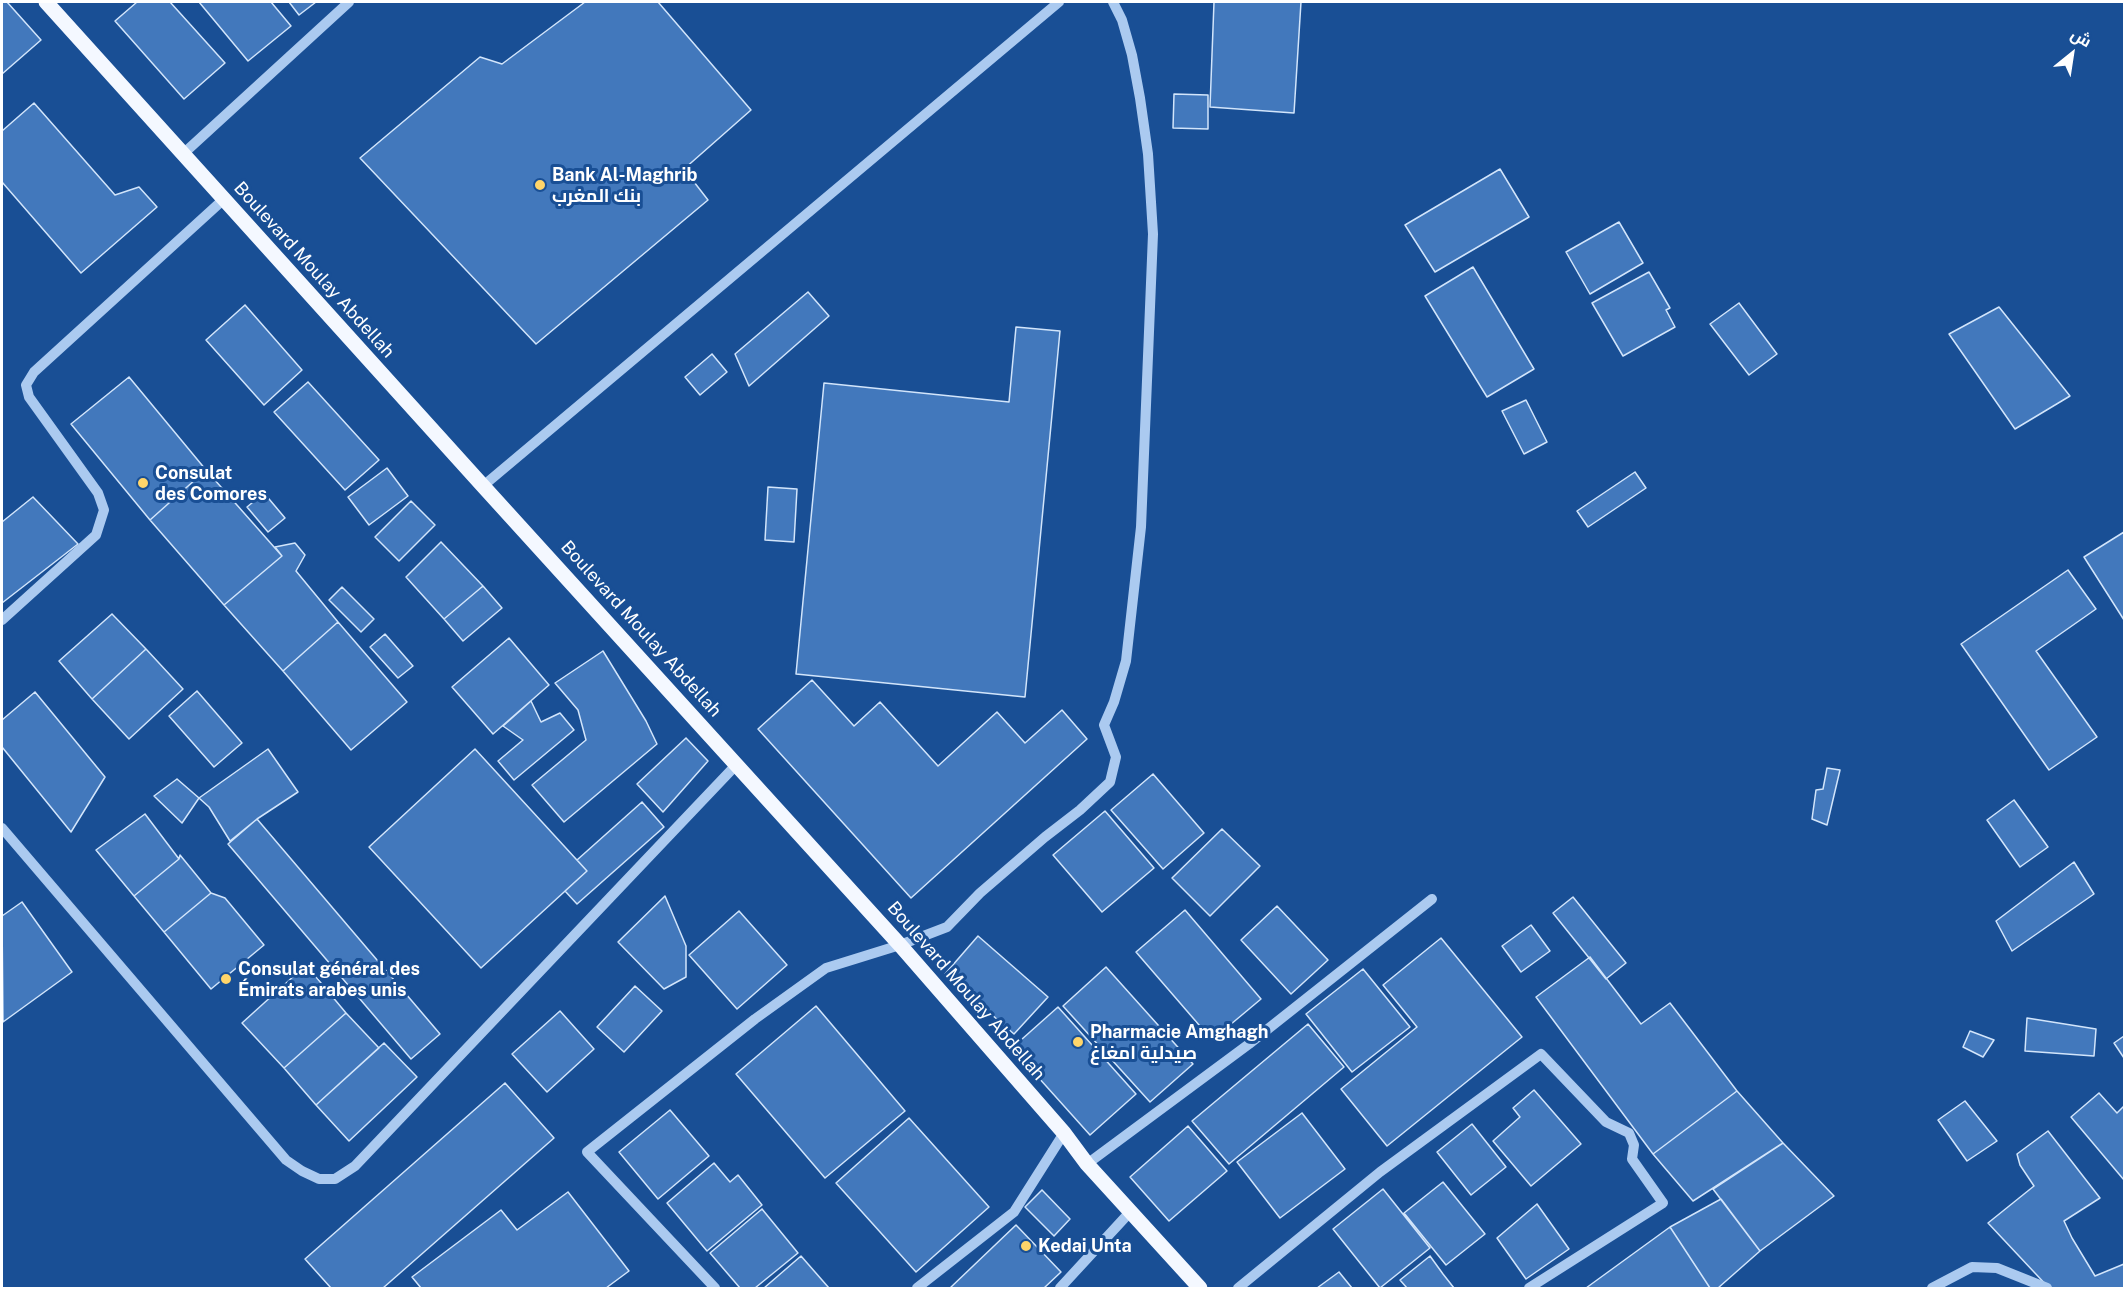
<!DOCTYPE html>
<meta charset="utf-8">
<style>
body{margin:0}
#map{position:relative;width:2126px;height:1290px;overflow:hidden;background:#194f95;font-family:"Public Sans",Cairo,sans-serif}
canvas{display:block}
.frame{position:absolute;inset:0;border:3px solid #fff;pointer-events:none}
.north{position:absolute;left:2042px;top:24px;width:60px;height:60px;-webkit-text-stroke:4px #194f95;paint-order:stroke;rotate:30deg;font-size:16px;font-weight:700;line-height:24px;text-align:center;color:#fff}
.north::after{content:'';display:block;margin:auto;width:21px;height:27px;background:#fff;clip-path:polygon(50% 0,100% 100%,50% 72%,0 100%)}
</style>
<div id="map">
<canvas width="2126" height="1290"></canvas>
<div class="frame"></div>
<div class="north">ش</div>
</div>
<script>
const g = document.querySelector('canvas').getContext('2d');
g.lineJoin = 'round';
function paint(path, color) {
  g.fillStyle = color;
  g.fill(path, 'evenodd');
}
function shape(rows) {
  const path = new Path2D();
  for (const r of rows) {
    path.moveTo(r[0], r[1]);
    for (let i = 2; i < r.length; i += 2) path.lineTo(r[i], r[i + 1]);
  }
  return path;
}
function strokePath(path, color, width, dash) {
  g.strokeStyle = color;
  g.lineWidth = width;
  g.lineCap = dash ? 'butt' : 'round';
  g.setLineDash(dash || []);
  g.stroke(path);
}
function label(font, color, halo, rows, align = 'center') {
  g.font = font + ' "Public Sans",Cairo,sans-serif';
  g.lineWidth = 6;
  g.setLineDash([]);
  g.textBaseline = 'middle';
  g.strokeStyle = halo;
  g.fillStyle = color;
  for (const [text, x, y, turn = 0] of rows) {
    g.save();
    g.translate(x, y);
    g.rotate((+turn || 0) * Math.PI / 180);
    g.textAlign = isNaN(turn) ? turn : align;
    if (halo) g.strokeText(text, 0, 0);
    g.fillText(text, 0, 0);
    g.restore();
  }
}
const building = shape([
 [2,2,7,2,41,40,2,74,2,2],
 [137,2,170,2,225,63,184,99,115,21,137,2],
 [199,2,271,2,291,26,248,61,199,2],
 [289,2,316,2,299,15,289,2],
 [585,2,658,2,751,110,684,169,708,200,536,344,360,158,480,57,502,64,585,2],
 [1214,2,1301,2,1294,113,1210,107,1214,2],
 [1174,94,1208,95,1208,129,1173,128,1174,94],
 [34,103,115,195,139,187,157,207,81,273,2,182,2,131,34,103],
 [1500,169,1529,217,1435,272,1405,225,1500,169],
 [1619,222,1643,263,1590,294,1566,252,1619,222],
 [1473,267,1534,369,1487,397,1425,296,1473,267],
 [1649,272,1670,308,1666,310,1675,327,1623,356,1592,303,1649,272],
 [808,292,829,316,749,386,735,354,808,292],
 [1739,303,1777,354,1749,375,1710,324,1739,303],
 [245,305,302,370,264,405,206,340,245,305],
 [1999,307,2070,396,2015,429,1949,334,1999,307],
 [1016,327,1060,331,1025,697,796,674,824,383,1009,402,1016,327],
 [712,354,727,372,700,395,685,377,712,354],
 [129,377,206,470,150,520,71,424,129,377],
 [308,382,379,460,345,490,274,412,308,382],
 [1526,400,1547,442,1524,454,1502,411,1526,400],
 [387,468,408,496,369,525,348,497,387,468],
 [206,470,282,556,224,605,150,520,206,470],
 [1635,472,1646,488,1588,527,1577,511,1635,472],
 [768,487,797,489,794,542,765,540,768,487],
 [264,493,285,518,268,532,247,507,264,493],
 [33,497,78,544,2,603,2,522,33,497],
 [411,501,435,525,399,561,375,537,411,501],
 [2124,532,2124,620,2084,557,2124,532],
 [441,542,483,586,444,619,406,577,441,542],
 [295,543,305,555,296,571,338,622,283,671,224,605,282,556,275,547,295,543],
 [2068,570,2096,609,2036,651,2097,737,2049,770,1961,644,2068,570],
 [483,586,502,608,463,641,444,619,483,586],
 [342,587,374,619,361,632,329,600,342,587],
 [112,614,146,649,92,699,59,661,112,614],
 [338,622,407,702,351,750,283,671,338,622],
 [385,634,413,666,398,678,370,647,385,634],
 [509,638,549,685,493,734,452,687,509,638],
 [146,649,183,689,129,739,92,699,146,649],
 [603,651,646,721,657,744,564,822,532,785,586,740,578,710,555,683,603,651],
 [812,680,854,726,880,702,938,766,997,712,1025,743,1062,710,1087,739,911,898,758,729,812,680],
 [197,691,242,743,214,767,169,716,197,691],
 [35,692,105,777,71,832,2,747,2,720,35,692],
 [531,701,541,722,560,713,574,730,514,780,498,761,523,740,503,726,531,701],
 [686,738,708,761,663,812,637,784,686,738],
 [268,749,298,792,257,819,230,841,209,807,199,798,268,749],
 [475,749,587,871,481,968,369,847,475,749],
 [1827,768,1840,770,1827,825,1812,819,1816,790,1823,789,1827,768],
 [1153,774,1204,833,1163,869,1111,810,1153,774],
 [177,779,199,798,182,823,154,796,177,779],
 [2014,800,2048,847,2020,867,1987,820,2014,800],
 [642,802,664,827,577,904,565,891,587,871,577,860,642,802],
 [1105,811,1154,868,1102,912,1053,855,1105,811],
 [145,814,179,859,134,896,96,850,145,814],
 [257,819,440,1034,411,1059,228,844,257,819],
 [1222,829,1260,866,1210,916,1172,878,1222,829],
 [180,855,211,893,164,932,134,896,179,859,180,855],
 [2074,862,2094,894,2012,951,1996,921,2074,862],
 [211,893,225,898,264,945,211,989,164,932,211,893],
 [665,896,686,946,686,977,664,989,618,942,665,896],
 [1573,897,1626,963,1606,979,1553,913,1573,897],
 [22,902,72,972,3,1022,2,916,22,902],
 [1277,906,1328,960,1291,994,1241,940,1277,906],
 [1185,910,1261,999,1212,1040,1136,952,1185,910],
 [739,911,787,965,737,1009,689,955,739,911],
 [1531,925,1550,951,1521,972,1502,946,1531,925],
 [978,936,1048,997,1014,1034,945,974,978,936],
 [1441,938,1522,1037,1387,1146,1341,1089,1417,1027,1383,985,1441,938],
 [1590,957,1641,1024,1670,1003,1737,1091,1653,1154,1536,997,1590,957],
 [306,965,346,1013,284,1068,242,1023,306,965],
 [1106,967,1193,1064,1150,1102,1063,1006,1106,967],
 [1363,969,1410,1027,1352,1072,1306,1014,1363,969],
 [635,986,662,1011,624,1052,597,1027,635,986],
 [816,1006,905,1111,825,1178,736,1074,816,1006],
 [1058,1007,1136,1094,1090,1135,1012,1048,1058,1007],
 [560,1011,594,1049,547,1092,512,1054,560,1011],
 [346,1013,379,1048,316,1105,284,1068,346,1013],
 [2027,1018,2096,1029,2094,1056,2025,1051,2027,1018],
 [1308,1024,1344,1067,1229,1164,1192,1121,1308,1024],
 [1970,1031,1994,1040,1983,1057,1963,1047,1970,1031],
 [2124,1036,2124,1058,2114,1043,2124,1036],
 [384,1043,417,1077,349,1141,316,1105,384,1043],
 [505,1083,554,1138,383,1288,331,1288,305,1259,505,1083],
 [1534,1090,1581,1144,1531,1186,1493,1141,1520,1117,1513,1108,1534,1090],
 [1737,1091,1783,1143,1693,1201,1653,1154,1737,1091],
 [2099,1093,2117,1113,2124,1106,2124,1180,2071,1117,2099,1093],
 [1965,1101,1997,1141,1967,1161,1938,1120,1965,1101],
 [670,1110,709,1156,658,1199,619,1152,670,1110],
 [1302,1113,1345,1169,1280,1218,1237,1162,1302,1113],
 [909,1118,989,1207,916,1272,836,1183,909,1118],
 [1472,1124,1506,1167,1471,1195,1437,1152,1472,1124],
 [1188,1126,1227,1171,1169,1221,1130,1177,1188,1126],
 [2048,1131,2100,1198,2064,1221,2072,1238,2095,1276,2124,1264,2124,1288,2049,1288,1988,1223,2034,1186,2020,1165,2017,1154,2048,1131],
 [1783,1143,1834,1196,1760,1251,1713,1189,1783,1143],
 [714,1163,730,1182,738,1175,762,1205,707,1251,667,1203,714,1163],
 [1443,1182,1485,1234,1446,1265,1404,1213,1443,1182],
 [1383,1189,1430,1248,1380,1288,1333,1229,1383,1189],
 [1042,1190,1070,1219,1054,1236,1025,1207,1042,1190],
 [568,1192,629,1271,606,1288,421,1288,412,1277,501,1210,517,1230,568,1192],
 [1721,1199,1760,1251,1718,1288,1710,1288,1670,1227,1721,1199],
 [1537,1204,1569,1249,1526,1279,1497,1238,1537,1204],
 [762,1209,798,1253,755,1288,740,1288,710,1253,762,1209],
 [1016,1225,1061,1272,1044,1288,950,1288,1016,1225],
 [1670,1227,1710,1288,1586,1288,1670,1227],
 [801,1256,829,1288,764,1288,801,1256],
 [1430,1256,1443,1274,1454,1288,1407,1288,1400,1280,1430,1256],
 [1339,1272,1352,1288,1317,1288,1339,1272]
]);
const minor = shape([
 [183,154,349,2],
 [483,486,1059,2],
 [2,620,96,535,104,510,98,493,29,397,26,385,34,372,224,199],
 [2,828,286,1160,302,1171,319,1179,335,1179,355,1166,737,764],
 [1087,1164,1249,1044,1432,899],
 [715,1288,587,1152,755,1019,826,968,900,945,947,927,980,893,1045,837,1080,810,1110,782,1116,757,1104,725,1114,702,1126,661,1141,527,1153,234,1148,154,1140,98,1132,55,1122,20,1113,2],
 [917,1288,1014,1212,1064,1133],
 [1060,1288,1130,1212],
 [1238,1288,1380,1172,1541,1054,1606,1122,1629,1133,1634,1145,1632,1159,1663,1203,1529,1288],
 [1932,1288,1972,1267,1997,1268,2047,1288]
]);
const major = shape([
 [46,2,483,486,900,945,1064,1133,1087,1164,1200,1288]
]);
const markers = [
 [540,185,6,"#ffd56a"],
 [143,483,6,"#ffd56a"],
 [226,979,6,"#ffd56a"],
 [1078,1042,6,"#ffd56a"],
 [1026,1246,6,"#ffd56a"]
];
const poiNames = [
 ["Bank Al-Maghrib",552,175],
 ["بنك المغرب",552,196],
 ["Consulat",155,473],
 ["des Comores",155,494],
 ["Consulat général des",238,969],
 ["Émirats arabes unis",238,990],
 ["Pharmacie Amghagh",1090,1032],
 ["صيدلية امغاغ",1090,1053],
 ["Kedai Unta",1038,1246]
];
const streetNames = [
 ["Boulevard Moulay Abdellah",314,270,48],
 ["Boulevard Moulay Abdellah",641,629,48],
 ["Boulevard Moulay Abdellah",966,991,49]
];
paint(building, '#4278bc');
strokePath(building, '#d2e5fb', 1.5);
strokePath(minor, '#abcaf0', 10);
strokePath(major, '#f4f8ff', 15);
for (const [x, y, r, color] of markers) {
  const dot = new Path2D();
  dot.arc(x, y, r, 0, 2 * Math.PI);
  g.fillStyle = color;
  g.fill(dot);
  strokePath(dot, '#194f95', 2);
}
label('bold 18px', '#fff', '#194f95', poiNames, 'left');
label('18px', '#fff', '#194f95', streetNames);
</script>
